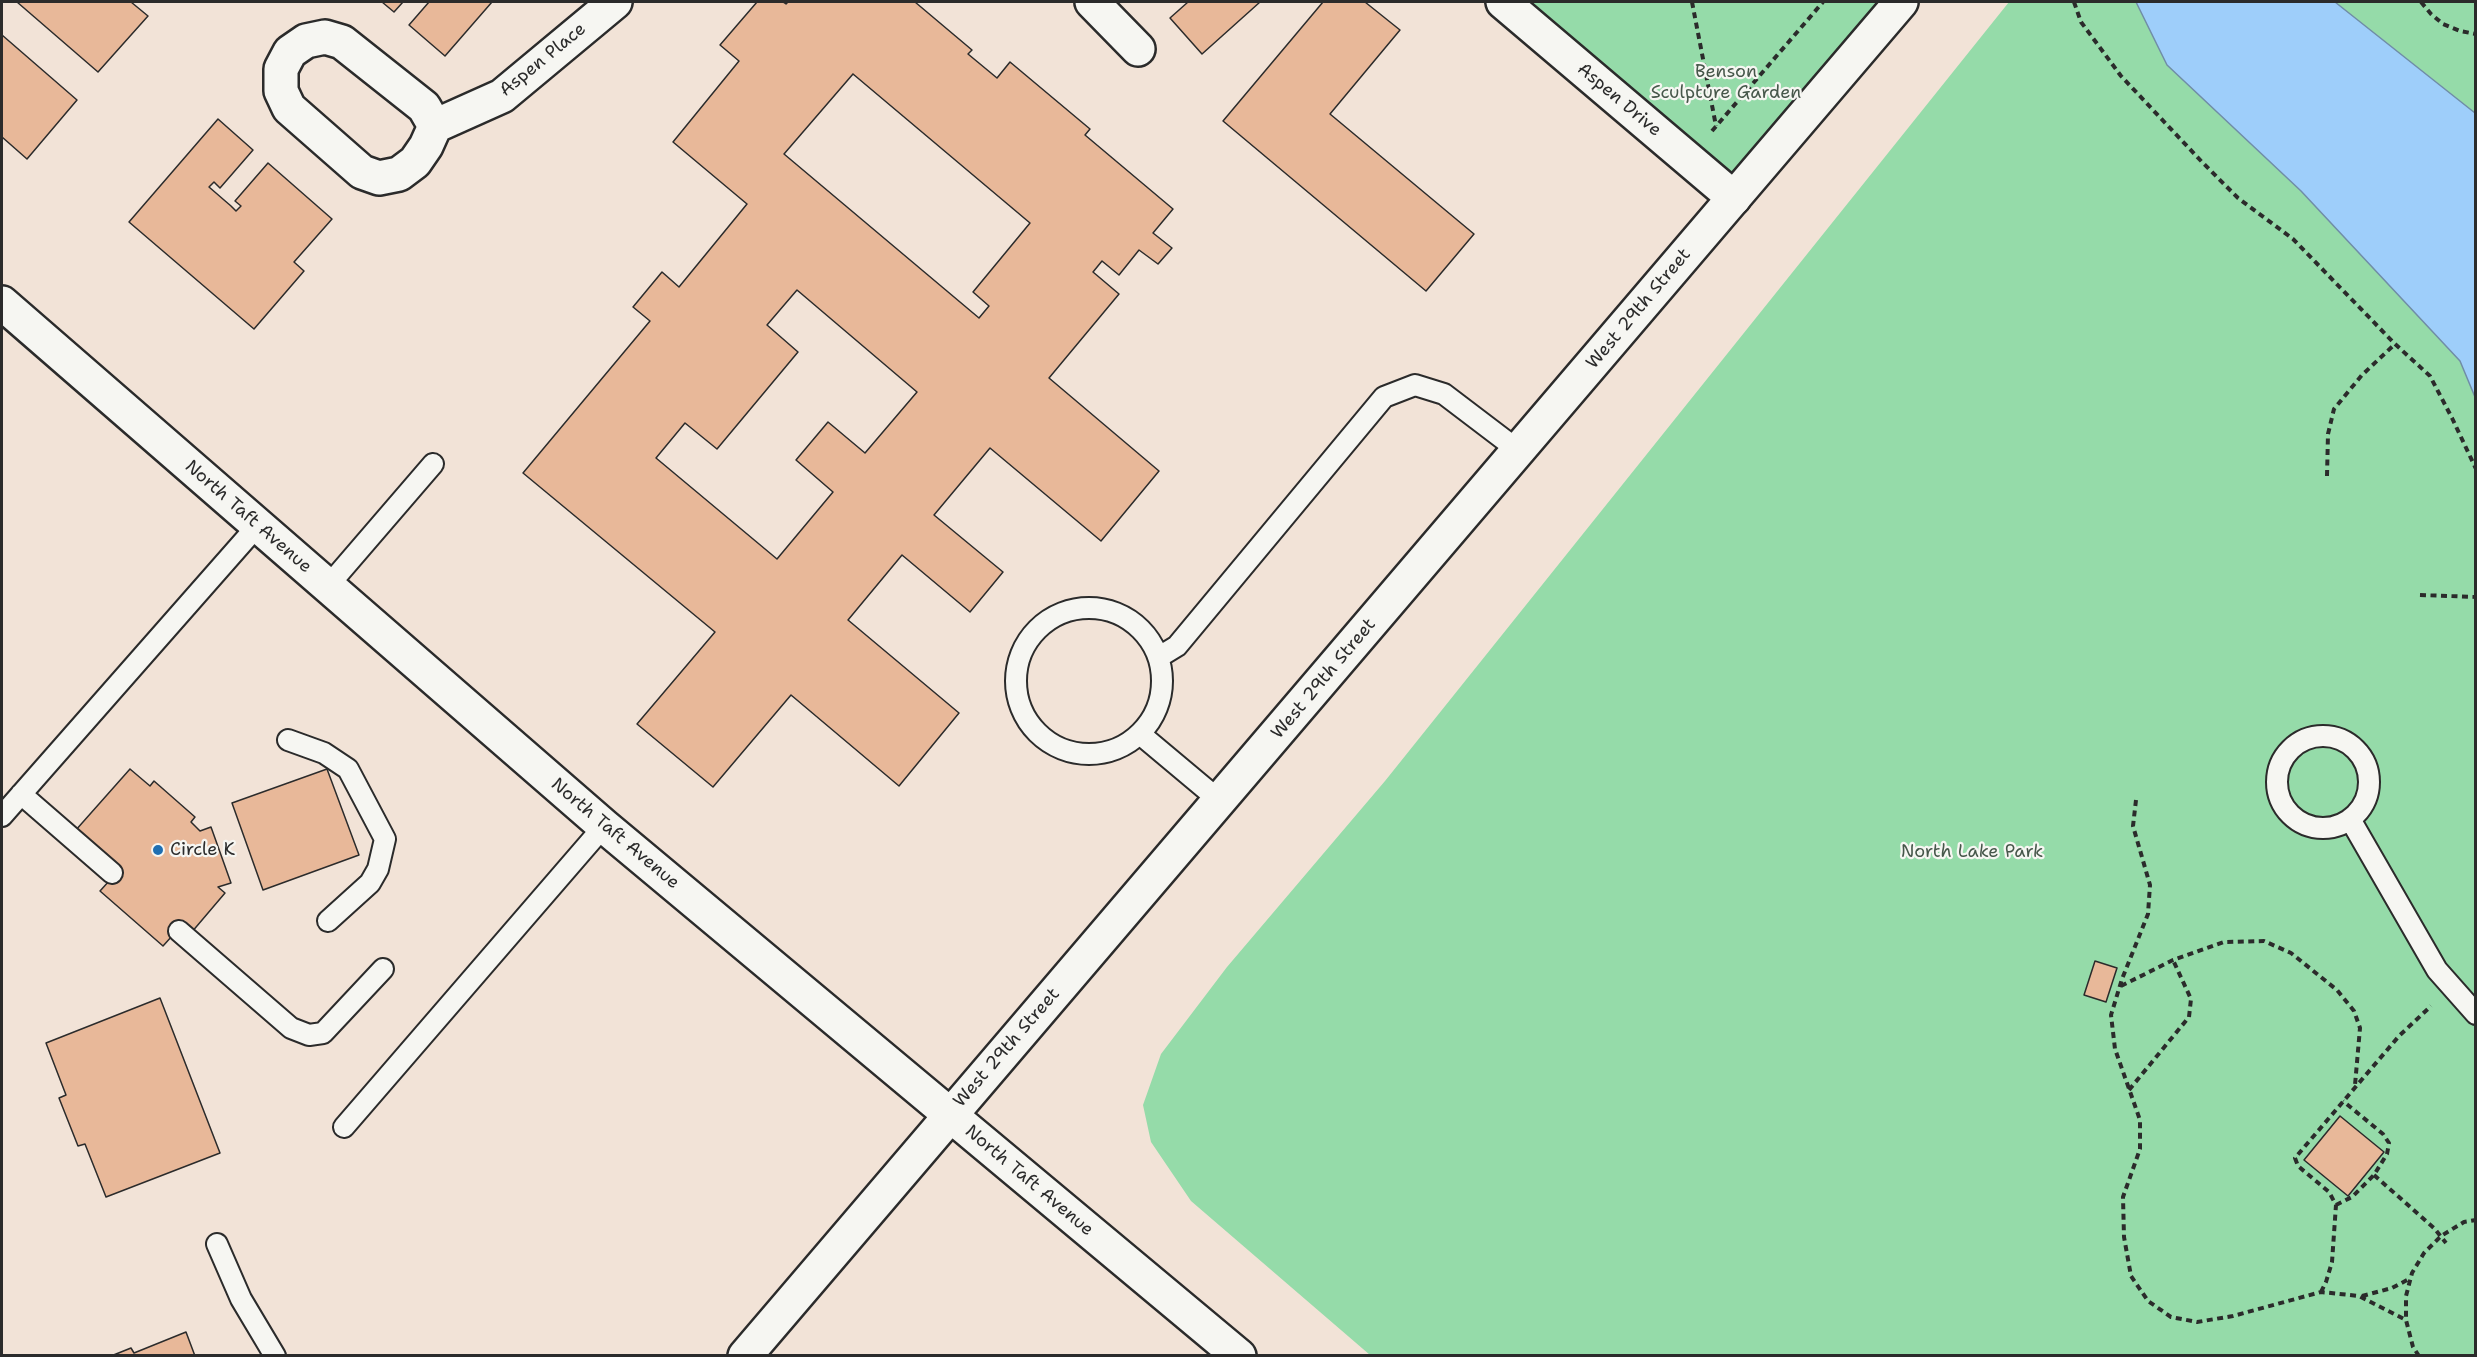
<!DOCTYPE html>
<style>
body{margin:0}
#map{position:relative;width:2477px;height:1357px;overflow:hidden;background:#f2e3d7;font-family:"Shantell Sans",sans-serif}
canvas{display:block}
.frame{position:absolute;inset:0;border:3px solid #2b2b2b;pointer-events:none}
</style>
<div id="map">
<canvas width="2477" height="1357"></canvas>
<div class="frame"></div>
</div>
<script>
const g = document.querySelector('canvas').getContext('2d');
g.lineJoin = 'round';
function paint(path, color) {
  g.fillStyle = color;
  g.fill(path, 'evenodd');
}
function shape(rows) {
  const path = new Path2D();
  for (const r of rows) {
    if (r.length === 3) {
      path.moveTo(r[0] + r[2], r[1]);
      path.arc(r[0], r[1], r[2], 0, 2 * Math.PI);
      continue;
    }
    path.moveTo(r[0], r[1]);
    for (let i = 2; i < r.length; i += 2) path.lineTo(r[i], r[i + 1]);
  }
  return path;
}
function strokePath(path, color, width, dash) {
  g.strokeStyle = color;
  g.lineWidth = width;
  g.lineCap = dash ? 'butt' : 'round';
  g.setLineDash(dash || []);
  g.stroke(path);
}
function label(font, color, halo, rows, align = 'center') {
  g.font = font + ' "Shantell Sans",sans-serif';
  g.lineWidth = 4.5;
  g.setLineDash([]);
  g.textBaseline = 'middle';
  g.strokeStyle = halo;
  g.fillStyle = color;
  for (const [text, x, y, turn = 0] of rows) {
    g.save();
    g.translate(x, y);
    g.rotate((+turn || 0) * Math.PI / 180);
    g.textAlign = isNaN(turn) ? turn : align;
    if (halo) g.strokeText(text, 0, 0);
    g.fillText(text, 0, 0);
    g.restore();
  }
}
const green = shape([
 [1503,2,1901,2,1734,198],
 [2009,2,2475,2,2475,1355,1370,1355,1191,1201,1151,1142,1143,1105,1161,1054,1227,967,1385,781]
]);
const water = shape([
 [2136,2,2335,2,2475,113,2475,397,2460,361,2301,191,2167,65,2136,2]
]);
const building = shape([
 [17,2,131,2,148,16,98,72,17,2],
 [382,2,403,2,394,12,382,2],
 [429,2,492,2,445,56,409,25,429,2],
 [757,2,783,2,786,4,788,2,915,2,972,50,968,54,997,78,1010,62,1090,129,1085,135,1173,209,1153,233,1172,248,1158,264,1139,250,1119,275,1102,261,1093,272,1119,294,1049,378,1159,471,1101,541,990,448,934,515,1003,572,970,612,902,555,848,620,959,713,899,786,791,695,713,787,637,724,715,632,523,473,650,321,633,307,662,272,679,287,747,204,673,142,739,61,720,45,757,2],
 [853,74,1030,223,973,292,989,306,979,318,784,154,853,74],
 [797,290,917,392,865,453,828,422,796,460,833,492,777,559,656,458,685,423,717,449,798,352,767,325,797,290],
 [1188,2,1260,2,1202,54,1170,18,1188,2],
 [1323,2,1365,2,1400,30,1330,114,1474,234,1426,291,1223,121,1323,2],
 [2,35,77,100,27,159,2,137,2,35],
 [218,119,253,150,220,188,214,182,209,187,231,206,236,211,241,206,235,201,268,163,332,219,294,262,304,271,254,329,129,222,218,119],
 [130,769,150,786,154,781,195,817,191,822,200,831,211,827,231,883,218,887,225,893,191,933,182,925,163,946,100,891,119,870,75,831,130,769],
 [327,769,359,855,263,890,232,803,327,769],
 [2095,961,2117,968,2106,1002,2084,995,2095,961],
 [160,998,220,1153,106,1197,85,1144,78,1146,59,1098,66,1095,46,1043,160,998],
 [2340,1116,2384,1152,2348,1196,2304,1160,2340,1116],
 [186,1332,195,1356,111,1356,131,1348,134,1353,186,1332]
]);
const path = shape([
 [1692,2,1716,126],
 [2074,2,2081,22,2121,76,2202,162,2238,198,2293,239,2395,344,2430,376,2452,418,2476,469],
 [2421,2,2431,14,2443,24,2460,31,2476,34],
 [1712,131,1823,2],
 [2327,476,2328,434,2334,409,2362,375,2395,344],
 [2420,595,2476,597],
 [2136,800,2133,826,2150,885,2148,914,2122,979,2111,1015,2115,1049,2140,1120,2140,1149,2123,1197,2124,1237,2131,1276,2148,1301,2171,1317,2197,1322,2233,1316,2321,1292,2359,1296,2406,1320],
 [2121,986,2173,960,2224,942,2264,941,2291,953,2337,990,2354,1011,2360,1028,2355,1085],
 [2129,1090,2189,1017,2191,999,2173,960],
 [2374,1175,2434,1228,2446,1243],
 [2336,1205,2352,1197,2374,1175,2387,1154,2389,1143,2383,1134,2343,1101],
 [2321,1292,2326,1282,2332,1262,2336,1205,2329,1192,2298,1166,2295,1158,2399,1036,2431,1006],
 [2362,1296,2392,1288,2411,1278],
 [2419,1356,2413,1347,2406,1320,2406,1296,2412,1273,2424,1253,2441,1236,2464,1222,2476,1220]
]);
const service = shape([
 [328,586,433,464],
 [1089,681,73],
 [1159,657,1177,646,1384,397,1415,385,1444,394,1519,451],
 [1140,734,1220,801],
 [2323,782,46],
 [288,740,324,753,348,769,385,839,378,869,370,883,328,921],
 [21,794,112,873],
 [2,816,258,525],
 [2350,819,2437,970,2476,1014],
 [179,931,291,1028,309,1035,323,1033,383,969],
 [344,1127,604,826],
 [217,1244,241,1299,275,1356]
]);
const minor = shape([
 [1092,2,1138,49],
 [1503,2,1734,198],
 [435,126,424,107,342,42,325,37,306,41,290,52,281,69,281,91,289,108,362,172,379,178,399,174,415,162,426,146,435,126,502,96,615,2]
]);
const secondary = shape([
 [2,303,604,826,1239,1356],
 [745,1356,1901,2]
]);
const markers = [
 [158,850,6,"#1f6fb2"]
];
const streetNames = [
 ["Aspen Place",543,60,-39],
 ["Aspen Drive",1619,100,40],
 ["West 29th Street",1639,309,-50],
 ["North Taft Avenue",248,517,41],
 ["West 29th Street",1324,679,-50],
 ["North Taft Avenue",615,834,40],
 ["West 29th Street",1007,1048,-49],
 ["North Taft Avenue",1029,1181,40]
];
const parkNames = [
 ["Benson",1726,72],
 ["Sculpture Garden",1726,93],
 ["North Lake Park",1972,852]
];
const poiNames = [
 ["Circle K",170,850]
];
paint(green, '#95dba9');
paint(water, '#9ecefa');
strokePath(water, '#708da7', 1.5);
paint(building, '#e8b899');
strokePath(building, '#2b2b2b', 1.5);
strokePath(service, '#2b2b2b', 24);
strokePath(minor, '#2b2b2b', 38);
strokePath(secondary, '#2b2b2b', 38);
strokePath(path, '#2b2b2b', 4, [6, 4.5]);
strokePath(service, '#f6f6f2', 20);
strokePath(minor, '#f6f6f2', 33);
strokePath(secondary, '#f6f6f2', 33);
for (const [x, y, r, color] of markers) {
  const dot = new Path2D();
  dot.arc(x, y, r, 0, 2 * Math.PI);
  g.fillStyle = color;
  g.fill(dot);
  strokePath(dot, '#f6f6f2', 2);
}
label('18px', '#2b2b2b', '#f6f6f2', streetNames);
label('18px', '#46574a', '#f6f6f2', parkNames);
label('18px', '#2b2b2b', '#f6f6f2', poiNames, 'left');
</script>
